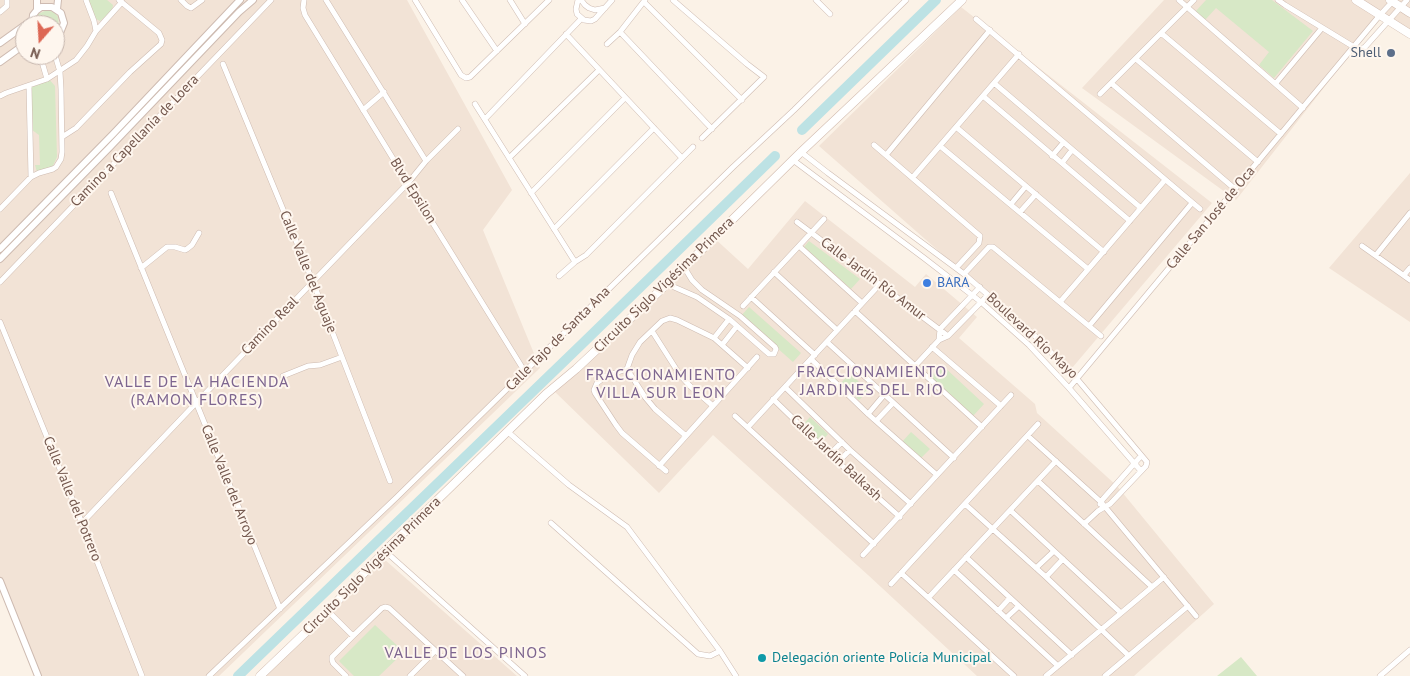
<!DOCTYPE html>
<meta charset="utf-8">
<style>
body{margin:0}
#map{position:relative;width:1410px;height:676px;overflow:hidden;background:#fbf2e7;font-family:"PT Sans",sans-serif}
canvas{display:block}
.north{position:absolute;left:15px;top:15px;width:50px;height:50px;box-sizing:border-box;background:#fef6ee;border:1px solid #c6b6ae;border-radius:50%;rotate:199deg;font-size:14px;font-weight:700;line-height:20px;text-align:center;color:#73574d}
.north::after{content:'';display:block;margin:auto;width:18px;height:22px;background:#dd6754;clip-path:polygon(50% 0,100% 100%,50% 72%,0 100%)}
</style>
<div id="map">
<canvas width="1410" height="676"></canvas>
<div class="north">N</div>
</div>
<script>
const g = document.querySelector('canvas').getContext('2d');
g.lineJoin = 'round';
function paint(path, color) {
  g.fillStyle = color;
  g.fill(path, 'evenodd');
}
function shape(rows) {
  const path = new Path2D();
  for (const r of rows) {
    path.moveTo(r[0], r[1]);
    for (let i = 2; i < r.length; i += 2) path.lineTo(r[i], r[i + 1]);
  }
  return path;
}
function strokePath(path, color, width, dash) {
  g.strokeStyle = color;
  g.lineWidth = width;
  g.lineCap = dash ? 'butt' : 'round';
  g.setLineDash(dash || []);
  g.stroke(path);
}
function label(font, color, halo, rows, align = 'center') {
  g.font = font + ' "PT Sans",sans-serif';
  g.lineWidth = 4;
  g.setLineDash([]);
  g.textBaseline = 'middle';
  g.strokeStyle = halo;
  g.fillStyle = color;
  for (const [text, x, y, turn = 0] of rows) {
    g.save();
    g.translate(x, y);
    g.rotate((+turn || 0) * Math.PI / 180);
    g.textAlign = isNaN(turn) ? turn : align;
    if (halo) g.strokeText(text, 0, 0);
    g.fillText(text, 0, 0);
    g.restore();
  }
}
const residential = shape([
 [0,0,407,0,512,190,483,230,540,368,219,676,38,676,0,579],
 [25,25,55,25,55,55,25,55],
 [1164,0,1410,0,1410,34,1380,16,1236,200,1082,88],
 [961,7,1212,203,1072,368,819,146],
 [1410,173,1410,322,1329,268],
 [805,201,915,287,926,274,977,317,959,338,1035,404,1037,413,1117,486,1214,604,1134,676,977,676,868,575,713,435,659,493,553,390,712,236,748,269],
 [384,559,517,676,261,676]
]);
const green = shape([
 [89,0,107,0,113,5,112,11,100,21,94,18,88,1],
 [1206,0,1272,0,1313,31,1274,78,1259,65,1269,52,1216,8,1205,20,1195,12],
 [47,10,54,12,58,17,59,27,55,32,55,25,35,25,35,20,38,14],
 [47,77,55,86,57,157,51,170,37,172,35,165,40,165,39,135,28,127,28,87],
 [809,241,860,279,851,289,804,247],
 [749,307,801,353,793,362,741,316],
 [942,365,984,404,973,416,930,377],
 [850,373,868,391,859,400,841,383],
 [810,417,828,434,819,444,801,427],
 [911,432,930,449,920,459,902,442],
 [375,625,404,652,379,676,354,676,339,661],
 [1241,657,1257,676,1217,676]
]);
const river = shape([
 [802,130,936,0],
 [238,676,582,344,775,156]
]);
const minor = shape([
 [86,0,94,21,96,31],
 [181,0,187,6,191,8,202,0],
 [304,0,303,8,305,15,408,183,525,372],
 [326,0,426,161],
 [415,0,461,75,466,78,470,77,549,0],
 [462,0,497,51],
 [510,0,525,24],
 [578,0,576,9,577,14,584,20,591,21,595,19,612,0],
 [581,0,585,5,589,8,595,10,605,8],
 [673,0,747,64,764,77,702,138],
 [816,0,830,14],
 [1179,0,1303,108],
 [1278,0,1285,5,1354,47,1360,49,1365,47,1407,0],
 [644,2,742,100],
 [0,12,7,6,7,0],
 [976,19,1200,209],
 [620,32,712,129],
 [1161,33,1281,134],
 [566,34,682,158],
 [607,44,620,32,645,0],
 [40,55,47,79],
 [1136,59,1258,162],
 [223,64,313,282,390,481],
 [994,83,1141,208],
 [1111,83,1235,189],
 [1276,83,1322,28],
 [29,86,31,177],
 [1100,94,1194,0],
 [0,96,6,93,47,79,76,60,87,46,96,31,122,2],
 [983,96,1130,221],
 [475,104,575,262],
 [363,110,384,92],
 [485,119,581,19],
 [956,127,1104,252],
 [62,137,76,128,130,72,161,44,162,40,159,33,119,0],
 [874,145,980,236,979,243,956,268],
 [940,146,1088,269],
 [801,152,828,173,964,274,1034,335,1077,379,1147,462,1146,466,1110,504,1098,511,1084,524],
 [886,155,990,30],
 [1052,156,1063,143],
 [509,158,599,70],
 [793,160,924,258,981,302,1029,345,1069,388,1141,471],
 [1062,163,1072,150],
 [913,177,1019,54],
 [111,193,280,609],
 [531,193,625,98],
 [1011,204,1026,186],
 [0,209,31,177,39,173,53,169,56,167,61,159,62,152,61,89,60,72,55,55],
 [1020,212,1036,194],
 [797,222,948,336],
 [554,229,654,128],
 [799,246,862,303],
 [1362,246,1410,280],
 [1376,255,1410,213],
 [141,268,167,247,175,247,185,250,187,249,192,245,199,233],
 [774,272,837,330],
 [964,274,989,247,993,247,1101,336],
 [1404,275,1410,268],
 [559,276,575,262,586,255,693,147],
 [0,282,271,0],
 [667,284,697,297,729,319,769,354,774,354,776,349,775,347,740,316,702,290,692,280,684,267],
 [751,297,815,355],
 [1060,302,1165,180],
 [743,306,824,219],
 [855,311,982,427],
 [0,322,82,523,142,676],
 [1089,326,1192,203],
 [652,331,680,375,690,386,713,406],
 [714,338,729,319],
 [939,340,940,329,980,287],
 [827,342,954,458],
 [722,345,737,326],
 [932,347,1001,406],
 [811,359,868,414,937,475],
 [914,367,939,340,948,336,988,295],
 [627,369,645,397,655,409,686,436],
 [283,376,308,366,320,365,342,357],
 [785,387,850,450,911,504],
 [1069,388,1380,15,1393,1],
 [773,399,838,462,900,517],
 [868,414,884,395],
 [735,416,874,544],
 [876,421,893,403],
 [748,427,880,284],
 [508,432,569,485,627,527,720,651,736,676],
 [1028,436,1101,502,1196,616],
 [830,454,842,442],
 [838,462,850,450],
 [659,466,757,357],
 [666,471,622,433,616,425,595,393,594,390,597,383,606,376,627,369,632,355,640,342,662,321,670,318,677,320,714,338,748,368],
 [1038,481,1152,587],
 [965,504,1046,577,1129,656],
 [1100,504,1103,499,1141,456],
 [1011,511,1121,613],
 [82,523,196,403,408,183,426,161,458,129],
 [551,523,698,654,710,656,720,651],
 [385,551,525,676],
 [863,555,1011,395],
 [966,557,1072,655],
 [1036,568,1054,551],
 [954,570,1058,666],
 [901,573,1014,676],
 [1046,577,1063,559],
 [891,584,1038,424],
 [929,597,1056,461],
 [328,611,353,636],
 [998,611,1010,598],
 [1006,618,1019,606],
 [209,676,397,497,733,167,794,110,906,0],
 [346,676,333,663,332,660,332,657,353,636,382,608,385,607,389,608,463,676],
 [410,676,435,651],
 [1046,676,1164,577],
 [1105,676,1188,606],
 [1380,676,1410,650]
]);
const tertiary = shape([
 [37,0,37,10],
 [57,9,58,0],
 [32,25,33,15,37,10,41,7,52,7,61,13,64,23,60,33,55,36],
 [0,43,32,20],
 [0,62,25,44],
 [0,249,113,134,240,0],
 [0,259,109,148,239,12,253,0],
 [0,581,38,676]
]);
const secondary = shape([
 [1356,0,1410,34],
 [1390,0,1410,13],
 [260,676,328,611,385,551,546,394,576,369,667,284,801,152,962,0]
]);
const markers = [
 [1391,53,5,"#5c6f8a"],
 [927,283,5,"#3f7fe0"],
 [762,658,5,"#0f9aa8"]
];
const serviceNames = [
 ["Shell",1381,53]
];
const streetNames = [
 ["Camino a Capellanía de Loera",135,141,-46],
 ["Blvd Epsilon",413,191,58],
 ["Calle San José de Oca",1211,218,-50],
 ["Calle Valle del Aguaje",308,272,68],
 ["Calle Jardín Río Amur",873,279,37],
 ["Circuito Siglo Vigésima Primera",664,285,-44],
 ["Camino Real",270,326,-46],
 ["Boulevard Río Mayo",1032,336,43],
 ["Calle Tajo de Santa Ana",558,339,-45],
 ["Calle Jardín Balkash",836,458,43],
 ["Calle Valle del Arroyo",229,485,68],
 ["Calle Valle del Potrero",72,499,68],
 ["Circuito Siglo Vigésima Primera",372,566,-45]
];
const shopNames = [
 ["BARA",937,283]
];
const cultureNames = [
 ["Delegación oriente Policía Municipal",772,658]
];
const quarterNames = [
 ["FRACCIONAMIENTO",872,372],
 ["JARDINES DEL RIO",872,390],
 ["FRACCIONAMIENTO",661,375],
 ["VILLA SUR LEON",661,393],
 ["VALLE DE LA HACIENDA",197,382],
 ["(RAMON FLORES)",197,400],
 ["VALLE DE LOS PINOS",466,653]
];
paint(residential, '#f2e3d6');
paint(green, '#d7e8c6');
strokePath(river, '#bde2e4', 10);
strokePath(minor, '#cebbb1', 6);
strokePath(tertiary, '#cebbb1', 8);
strokePath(secondary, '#d1bbaf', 9);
strokePath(minor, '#fff', 5);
strokePath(tertiary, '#fff', 6);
strokePath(secondary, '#fff', 8);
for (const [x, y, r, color] of markers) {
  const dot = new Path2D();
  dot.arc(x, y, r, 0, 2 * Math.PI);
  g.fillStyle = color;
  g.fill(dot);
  strokePath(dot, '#fef6ee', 2);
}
label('14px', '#4e5e75', '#fef6ee', serviceNames, 'right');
label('14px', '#73574d', '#fef6ee', streetNames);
label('14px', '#366cbe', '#fef6ee', shopNames, 'left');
label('14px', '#0d838f', '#fef6ee', cultureNames, 'left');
g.letterSpacing = '1px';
label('16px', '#7d658f', '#fef6ee', quarterNames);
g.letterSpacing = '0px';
</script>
